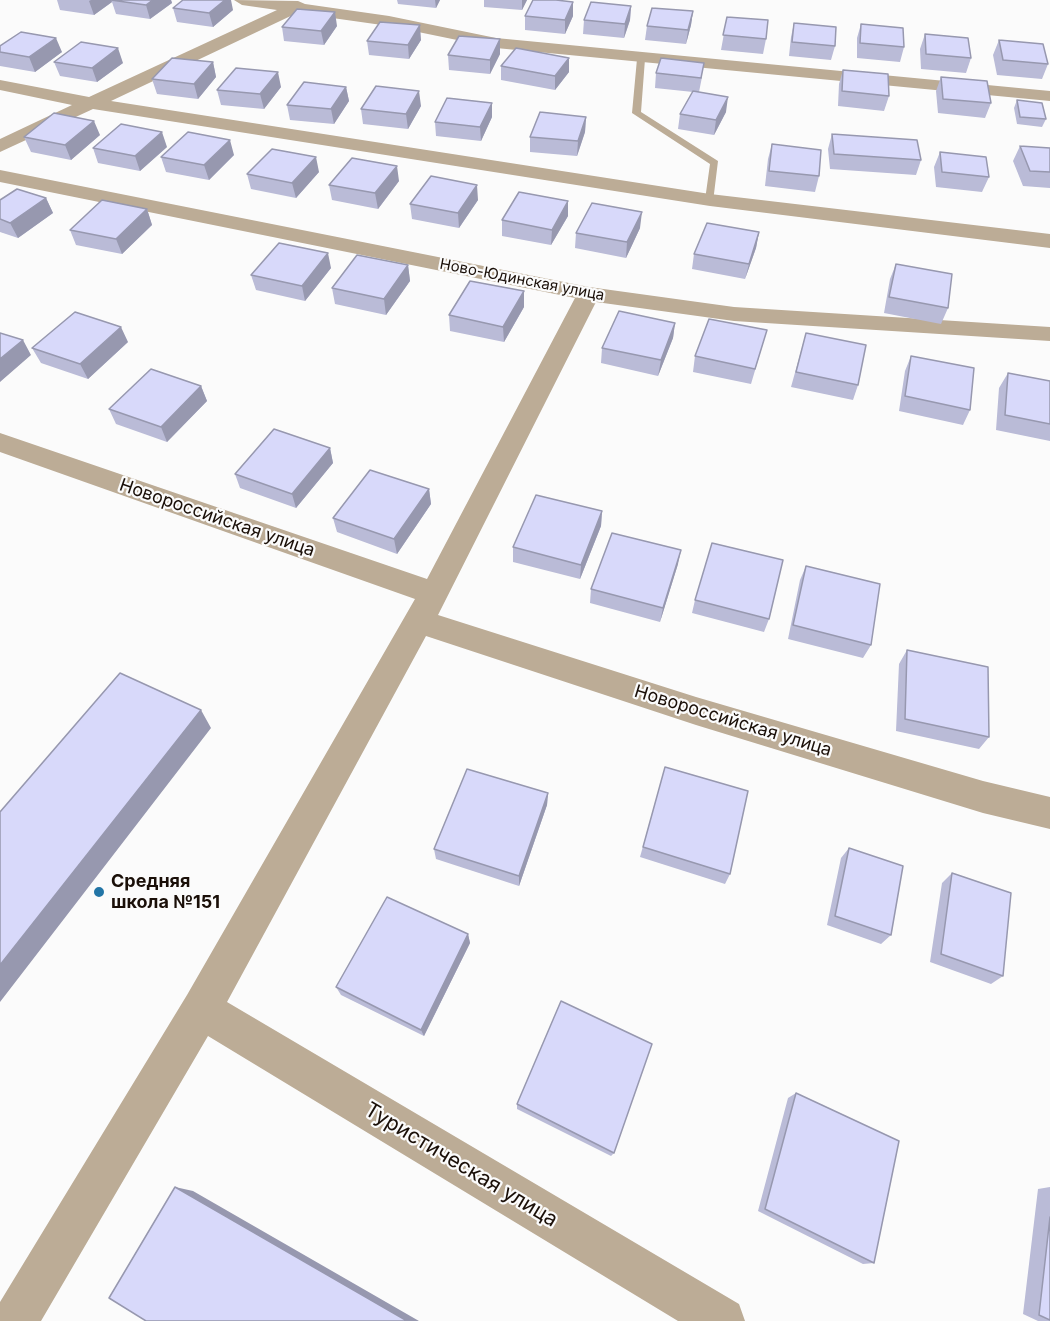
<!DOCTYPE html>
<meta charset="utf-8">
<style>
body{margin:0}
canvas{display:block;background:#fbfbfb}
</style>
<canvas width="1050" height="1321"></canvas>
<script>
const g = document.querySelector('canvas').getContext('2d');
g.lineJoin = 'round';
function shape(rows) {
  const path = new Path2D();
  for (const r of rows) {
    path.moveTo(r[0], r[1]);
    for (let i = 2; i < r.length; i += 2) path.lineTo(r[i], r[i + 1]);
  }
  return path;
}
function paint(path, color) {
  g.fillStyle = color;
  g.fill(path, 'evenodd');
}
function strokePath(path, color, width, dash) {
  g.strokeStyle = color;
  g.lineWidth = width;
  g.lineCap = dash ? 'butt' : 'round';
  g.setLineDash(dash || []);
  g.stroke(path);
}
function label(font, color, halo, rows, align = 'center') {
  g.font = font + ' Inter,sans-serif';
  g.lineWidth = 4.5;
  g.setLineDash([]);
  g.textBaseline = 'middle';
  g.strokeStyle = halo;
  g.fillStyle = color;
  for (const [text, x, y, turn = 0] of rows) {
    g.save();
    g.translate(x, y);
    g.rotate((+turn || 0) * Math.PI / 180);
    g.textAlign = isNaN(turn) ? turn : align;
    if (halo) g.strokeText(text, 0, 0);
    g.fillText(text, 0, 0);
    g.restore();
  }
}
const service = shape([
 [641,57,645,59,641,112,718,161,713,202,705,200,710,164,632,113,637,59,641,57]
]);
const minor = shape([
 [234,0,298,1,305,4,389,16,496,38,1050,91,1050,101,496,48,389,26,297,13,111,101,710,194,1050,234,1050,248,710,206,93,109,0,152,0,139,72,105,0,90,0,80,89,97,277,10,242,5,234,0],
 [0,170,589,287,734,307,1050,327,1050,341,734,321,596,302,438,615,696,697,983,781,1050,797,1050,829,983,813,696,725,426,636,227,1002,739,1304,745,1321,678,1321,208,1036,41,1321,0,1321,0,1302,187,995,415,599,0,452,0,433,427,579,575,298,0,182,0,170]
]);
const wall = shape([
 [57,0,171,0,172,3,150,19,116,14,112,2,94,15,60,10],
 [397,0,440,0,436,8,398,4],
 [484,0,527,0,522,10,484,7],
 [631,6,630,20,624,38,583,34,584,20],
 [173,8,233,10,213,27,177,22],
 [693,11,691,25,686,44,645,40,647,26],
 [525,16,573,16,565,34,525,30],
 [727,17,766,39,763,54,721,50],
 [794,23,835,46,831,60,789,56,791,37],
 [861,24,904,47,900,62,857,58,857,38],
 [337,26,324,45,284,41,282,27],
 [925,34,971,58,966,73,921,69,920,49],
 [500,39,500,54,490,74,449,70,448,55],
 [421,40,409,59,369,55,367,41],
 [999,40,1048,64,1042,79,997,75,993,55],
 [0,46,62,52,35,72,0,66],
 [569,58,569,72,555,90,501,80,501,66],
 [54,62,123,63,97,82,60,76],
 [213,62,216,77,198,99,157,94,152,79],
 [843,70,889,96,884,111,838,106,839,84],
 [656,73,702,77,699,92,726,112,714,135,678,129,680,114,693,92,655,88],
 [941,77,991,103,985,118,938,113,936,91],
 [281,87,264,109,221,105,217,90],
 [346,87,349,101,334,124,290,120,287,105],
 [1017,100,1046,119,1042,127,1017,124,1014,108],
 [492,103,492,117,481,141,436,136,435,122],
 [421,106,408,129,363,124,361,109],
 [586,117,585,132,577,156,530,152,530,137],
 [832,134,921,160,916,175,830,169,828,149],
 [100,135,71,160,31,152,24,137],
 [772,144,819,176,815,192,765,186,768,159],
 [1020,146,1050,148,1050,188,1023,186,1013,161],
 [167,147,140,171,98,163,93,148],
 [940,152,989,177,982,192,936,187,934,167],
 [234,155,209,180,166,172,161,157],
 [319,172,296,198,251,189,247,174],
 [399,181,378,209,332,200,329,185],
 [46,198,53,213,18,238,0,232,0,200],
 [478,200,459,228,412,219,410,204],
 [147,209,152,225,122,254,76,245,70,230],
 [568,216,551,245,502,236,502,220],
 [640,228,626,258,575,248,576,233],
 [759,232,756,248,745,279,692,269,694,254],
 [896,264,948,308,941,324,884,313,890,279],
 [408,265,410,281,386,315,335,304,332,288],
 [331,268,305,301,256,290,251,275],
 [524,307,504,342,450,331,449,315],
 [675,323,673,338,658,376,601,363,602,348],
 [767,330,751,384,693,372,695,356],
 [806,333,858,385,853,400,791,387],
 [128,342,88,379,41,363,32,348],
 [911,356,970,410,963,425,899,411,905,371],
 [1008,373,1050,381,1050,441,996,430,999,388],
 [201,386,207,401,167,442,116,424,109,409],
 [330,448,333,463,296,508,240,488,235,474],
 [429,489,431,504,397,554,337,532,333,518],
 [602,511,601,526,580,579,513,562,513,547],
 [678,564,660,622,590,603,591,589],
 [806,566,871,645,863,658,788,639,800,580],
 [695,600,769,619,764,632,692,613],
 [907,650,989,737,979,749,896,731,899,664],
 [665,767,730,874,725,884,640,857],
 [548,793,547,805,519,886,436,859,434,849],
 [849,848,891,935,881,944,827,925,841,858],
 [952,873,1003,976,991,984,930,962,942,883],
 [468,934,470,943,424,1036,341,995,336,987],
 [796,1093,874,1263,863,1264,758,1211,788,1098],
 [517,1104,614,1153,611,1156,517,1109],
 [1050,1187,1050,1321,1038,1321,1023,1314,1038,1189]
]);
const shadedWall = shape([
 [91,0,115,0,111,0,112,2,94,15,89,1],
 [153,0,171,0,172,3,150,19,146,5],
 [225,0,231,0,233,10,213,27,209,13],
 [435,0,440,0,436,8],
 [522,0,527,0,522,10],
 [573,2,573,16,565,34,565,20],
 [631,6,630,20,624,38,625,24],
 [693,11,691,25,686,44,688,30],
 [335,12,337,26,324,45,321,31],
 [420,25,421,40,409,59,408,45],
 [56,38,62,52,35,72,29,57],
 [500,39,500,54,490,74,490,60],
 [118,48,123,63,97,82,92,68],
 [569,58,569,72,555,90,555,76],
 [213,62,216,77,198,99,194,84],
 [278,72,281,87,264,109,260,94],
 [346,87,349,101,334,124,331,109],
 [419,91,421,106,408,129,406,114],
 [728,97,726,112,714,135,716,120],
 [492,103,492,117,481,141,480,127],
 [586,117,585,132,577,156,578,141],
 [94,121,100,135,71,160,65,145],
 [162,132,167,147,140,171,135,156],
 [230,140,234,155,209,180,204,165],
 [316,157,319,172,296,198,292,183],
 [397,166,399,181,378,209,375,193],
 [477,185,478,200,459,228,458,213],
 [46,198,53,213,18,238,10,223],
 [568,201,568,216,551,245,552,230],
 [147,209,152,225,122,254,116,239],
 [642,212,640,228,626,258,627,242],
 [759,232,756,248,745,279,749,264],
 [328,253,331,268,305,301,302,286],
 [408,265,410,281,386,315,384,299],
 [524,291,524,307,504,342,503,327],
 [675,323,673,338,658,376,661,360],
 [121,327,128,342,88,379,80,364],
 [23,340,31,355,0,382,0,359],
 [201,386,207,401,167,442,161,427],
 [330,448,333,463,296,508,292,494],
 [429,489,431,504,397,554,394,539],
 [602,511,601,526,580,579,581,565],
 [681,550,678,564,660,622,663,608],
 [201,710,211,728,0,1002,0,965],
 [548,793,547,805,519,886,519,876],
 [468,934,470,943,424,1036,421,1030],
 [175,1187,193,1191,419,1321,407,1321]
]);
const building = shape([
 [111,0,153,0,146,5,111,0],
 [183,0,225,0,209,13,173,8,183,0],
 [533,0,556,0,573,2,565,20,525,16,533,0],
 [591,2,631,6,625,24,584,20,591,2],
 [652,8,693,11,688,30,647,26,652,8],
 [297,9,335,12,321,31,282,27,297,9],
 [727,17,768,20,766,39,723,35,727,17],
 [380,22,420,25,408,45,367,41,380,22],
 [794,23,836,27,835,46,792,42,794,23],
 [861,24,903,28,904,47,860,43,861,24],
 [21,32,56,38,29,57,0,52,0,46,21,32],
 [925,34,968,38,971,58,926,54,925,34],
 [459,36,500,39,490,60,448,55,459,36],
 [999,40,1043,44,1048,64,1003,60,999,40],
 [81,42,118,48,92,68,54,62,81,42],
 [516,48,569,58,555,76,501,66,516,48],
 [172,58,213,62,194,84,152,79,172,58],
 [661,58,704,63,701,78,656,73,661,58],
 [236,68,278,72,260,94,217,90,236,68],
 [843,70,888,74,889,96,842,91,843,70],
 [941,77,987,81,991,103,943,99,941,77],
 [304,82,346,87,331,109,287,105,304,82],
 [376,86,419,91,406,114,361,109,376,86],
 [693,91,728,97,716,120,680,114,693,91],
 [447,98,492,103,480,127,435,122,447,98],
 [1017,100,1042,103,1046,119,1020,117,1017,100],
 [540,112,586,117,578,141,530,137,540,112],
 [54,113,94,121,65,145,24,137,54,113],
 [121,124,162,132,135,156,93,148,121,124],
 [188,132,230,140,204,165,161,157,188,132],
 [832,134,917,140,921,160,834,154,832,134],
 [772,144,821,150,819,176,769,171,772,144],
 [1020,146,1050,148,1050,172,1030,171,1020,146],
 [272,149,316,157,292,183,247,174,272,149],
 [940,152,986,157,989,177,942,172,940,152],
 [352,158,397,166,375,193,329,185,352,158],
 [431,176,477,185,458,213,410,204,431,176],
 [17,189,46,198,10,223,0,219,0,200,17,189],
 [519,192,568,201,552,230,502,220,519,192],
 [102,200,147,209,116,239,70,230,102,200],
 [592,203,642,212,627,242,576,233,592,203],
 [707,223,759,232,749,264,694,254,707,223],
 [279,243,328,253,302,286,251,275,279,243],
 [357,255,408,265,384,299,332,288,357,255],
 [896,264,952,274,948,308,889,297,896,264],
 [470,281,524,291,503,327,449,315,470,281],
 [619,311,675,323,661,360,602,348,619,311],
 [75,312,121,327,80,364,32,348,75,312],
 [709,319,767,330,755,369,695,356,709,319],
 [0,333,23,340,0,359,0,333],
 [806,333,866,345,858,385,796,372,806,333],
 [911,356,974,368,970,410,905,396,911,356],
 [151,369,201,386,161,427,109,409,151,369],
 [1008,373,1050,381,1050,424,1005,415,1008,373],
 [274,429,330,448,292,494,235,474,274,429],
 [370,470,429,489,394,539,333,518,370,470],
 [536,495,602,511,581,565,513,547,536,495],
 [612,533,681,550,663,608,591,589,612,533],
 [712,543,783,560,769,619,695,600,712,543],
 [806,566,880,584,871,645,793,625,806,566],
 [907,650,988,667,989,737,905,719,907,650],
 [120,673,201,710,0,965,0,812,120,673],
 [665,767,748,791,730,874,643,847,665,767],
 [467,769,548,793,519,876,434,849,467,769],
 [849,848,903,866,891,935,835,916,849,848],
 [952,873,1011,893,1003,976,941,954,952,873],
 [387,897,468,934,421,1030,336,987,387,897],
 [561,1001,652,1044,614,1153,517,1104,561,1001],
 [796,1093,899,1141,874,1263,765,1209,796,1093],
 [175,1187,407,1321,146,1321,109,1298,175,1187],
 [1050,1217,1050,1320,1039,1315,1050,1217]
]);
const markers = [
 [99,892,6,"#2275a6"]
];
const farStreetnames = [
 ["Ново-Юдинская улица",522,280,11]
];
const streetNames = [
 ["Новороссийская улица",217,518,19],
 ["Новороссийская улица",733,721,17]
];
const poiNames = [
 ["Средняя",111,882],
 ["школа №151",111,903]
];
const nearStreetnames = [
 ["Туристическая улица",461,1165,31]
];
paint(service, '#bcac96');
paint(minor, '#bcac96');
paint(wall, '#babbd7');
paint(shadedWall, '#9798af');
paint(building, '#d8d9fa');
strokePath(building, '#9798af', 1.5);
for (const [x, y, r, color] of markers) {
  const dot = new Path2D();
  dot.arc(x, y, r, 0, 2 * Math.PI);
  g.fillStyle = color;
  g.fill(dot);
  strokePath(dot, '#fbfbfb', 2);
}
label('15px', '#1a0f08', '#fbfbfb', farStreetnames);
label('18px', '#1a0f08', '#fbfbfb', streetNames);
label('bold 18px', '#1a0f08', '#fbfbfb', poiNames, 'left');
label('21px', '#1a0f08', '#fbfbfb', nearStreetnames);
</script>
